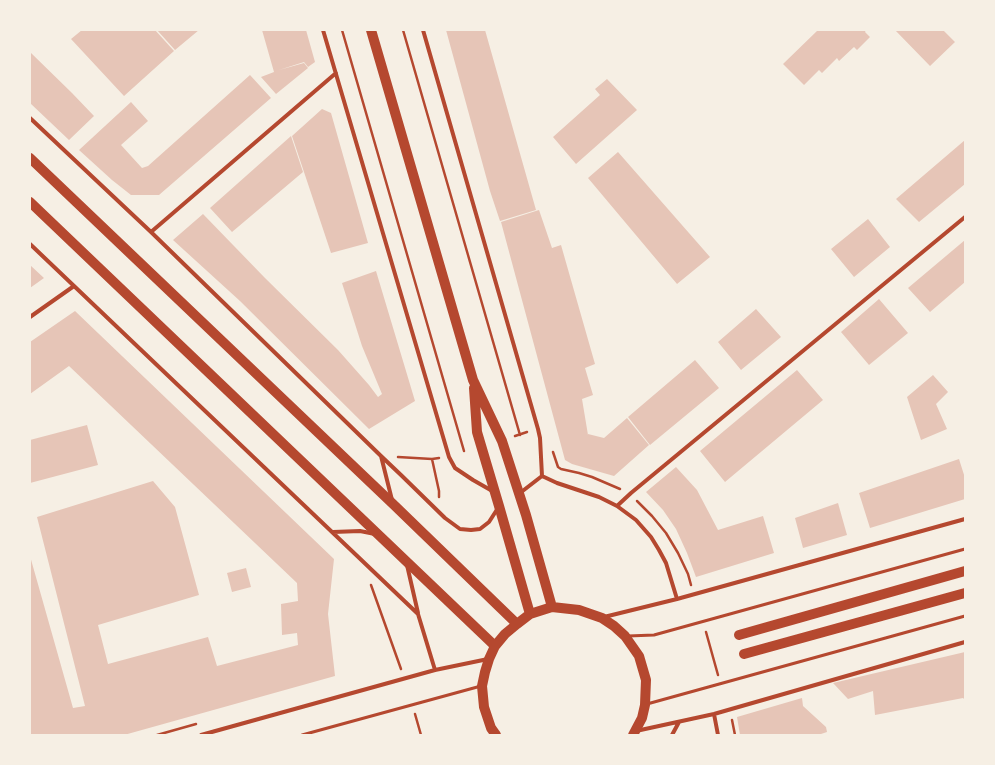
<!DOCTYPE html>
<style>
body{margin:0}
#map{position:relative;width:995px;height:765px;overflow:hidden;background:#f6efe4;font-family:Rubik,sans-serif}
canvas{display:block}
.frame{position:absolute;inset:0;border:31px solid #f6efe4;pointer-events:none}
</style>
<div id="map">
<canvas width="995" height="765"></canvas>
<div class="frame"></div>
</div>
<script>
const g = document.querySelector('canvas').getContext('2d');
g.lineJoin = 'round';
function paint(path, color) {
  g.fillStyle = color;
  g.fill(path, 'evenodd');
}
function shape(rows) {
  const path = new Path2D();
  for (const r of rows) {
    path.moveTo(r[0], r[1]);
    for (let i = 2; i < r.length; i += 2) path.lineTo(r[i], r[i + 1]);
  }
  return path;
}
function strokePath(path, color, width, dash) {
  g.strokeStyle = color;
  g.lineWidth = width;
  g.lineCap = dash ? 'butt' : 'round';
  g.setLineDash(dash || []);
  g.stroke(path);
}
const building = shape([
 [82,30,155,30,174,51,124,96,71,39],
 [157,30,199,30,175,50],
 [262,30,306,30,315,62,308,67,304,62,279,70,304,63,308,68,276,94,261,77,274,72],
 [446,30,485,30,536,210,500,221,490,191],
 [818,30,866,30,865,32,870,37,857,50,854,47,839,61,837,58,822,73,819,70,804,85,783,64],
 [895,30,943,30,955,42,930,66],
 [30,52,72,93,94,116,69,140,30,103],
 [250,75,271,98,159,195,131,195,112,180,79,150,131,102,148,121,121,145,142,168,148,166],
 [607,79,637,110,576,164,553,137,600,95,595,89],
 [322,109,331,113,368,243,331,253,292,136],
 [291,136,303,172,232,232,210,208],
 [965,140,965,184,919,222,896,199],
 [618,152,710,257,677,284,588,178],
 [539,210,552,248,561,245,595,364,585,368,593,395,582,399,588,435,588,434,604,438,627,418,649,445,614,476,572,464,565,460,501,222],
 [203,214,265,278,338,350,369,385,378,397,382,394,362,346,342,283,376,271,415,401,369,429,240,301,173,240],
 [868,219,890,247,854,277,831,249],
 [965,240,965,282,930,312,908,288],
 [30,265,44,278,30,288],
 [879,299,908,333,869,365,841,332],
 [756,309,781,337,741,370,718,342],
 [75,311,334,559,328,614,335,676,124,735,30,735,30,556,73,708,85,706,37,517,153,481,175,507,199,595,98,625,108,664,208,637,217,666,298,645,297,633,282,635,281,604,298,601,297,583,69,366,30,394,30,342],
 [695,360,719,388,650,445,628,417],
 [797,370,823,400,725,482,700,451],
 [933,375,948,392,936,404,947,429,921,440,907,397],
 [87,425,98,465,30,483,30,440],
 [959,459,965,478,965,499,870,528,859,493],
 [676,467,697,490,718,530,763,516,774,553,696,577,687,553,676,529,663,510,646,492],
 [838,503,847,535,803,548,795,518],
 [246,568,251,587,232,592,227,573],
 [965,652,965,700,963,698,875,715,873,691,848,699,833,683],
 [802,698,803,706,826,727,827,732,818,735,740,735,737,717]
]);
const path = shape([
 [342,30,464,451],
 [403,30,520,435],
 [515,436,527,432],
 [553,452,558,467,561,469,579,473,592,477,620,489],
 [398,457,432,459,439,458],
 [432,459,439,491,439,497],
 [637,501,652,516,666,533,678,553,688,574,691,585],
 [371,585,401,669],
 [706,632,718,675],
 [415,714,421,735],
 [732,720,735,735],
 [157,735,196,724]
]);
const service = shape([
 [628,636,654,635,965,549],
 [647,704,965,616],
 [302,735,481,686]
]);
const minor = shape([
 [323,30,449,457,455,468,473,480,494,492],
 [423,30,538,429,540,438,542,476],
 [30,118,151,232,381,456,401,475,445,518,460,529,471,530,480,529,489,522,498,508],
 [151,232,336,73],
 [30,244,418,614,435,670],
 [30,317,74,286],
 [381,456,392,500],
 [542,476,557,483,599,497,617,506,636,520,651,537,659,550,666,563,677,599],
 [520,493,542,476],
 [617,506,631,493,965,217],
 [333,532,360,531,375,534],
 [407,565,418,613],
 [604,617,677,599,965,519],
 [714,714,718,735],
 [636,731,714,714,965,642],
 [201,735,435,670,488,659],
 [672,735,679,722]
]);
const primary = shape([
 [371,30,473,380,502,441,526,515,552,607],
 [30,158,393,504,517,624],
 [30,202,495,646],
 [474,388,477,432,499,506,530,614],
 [739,635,965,571],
 [744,654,965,593],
 [496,735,491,728,484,707,482,686,485,672,489,659,495,646,505,634,517,624,530,614,552,607,579,610,602,618,614,626,625,636,639,656,646,680,645,705,642,718,633,735]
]);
paint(building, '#e6c5b7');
strokePath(path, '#b5482f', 2.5);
strokePath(service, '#b5482f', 3);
strokePath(minor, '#b5482f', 4);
strokePath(primary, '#b5482f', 10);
</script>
